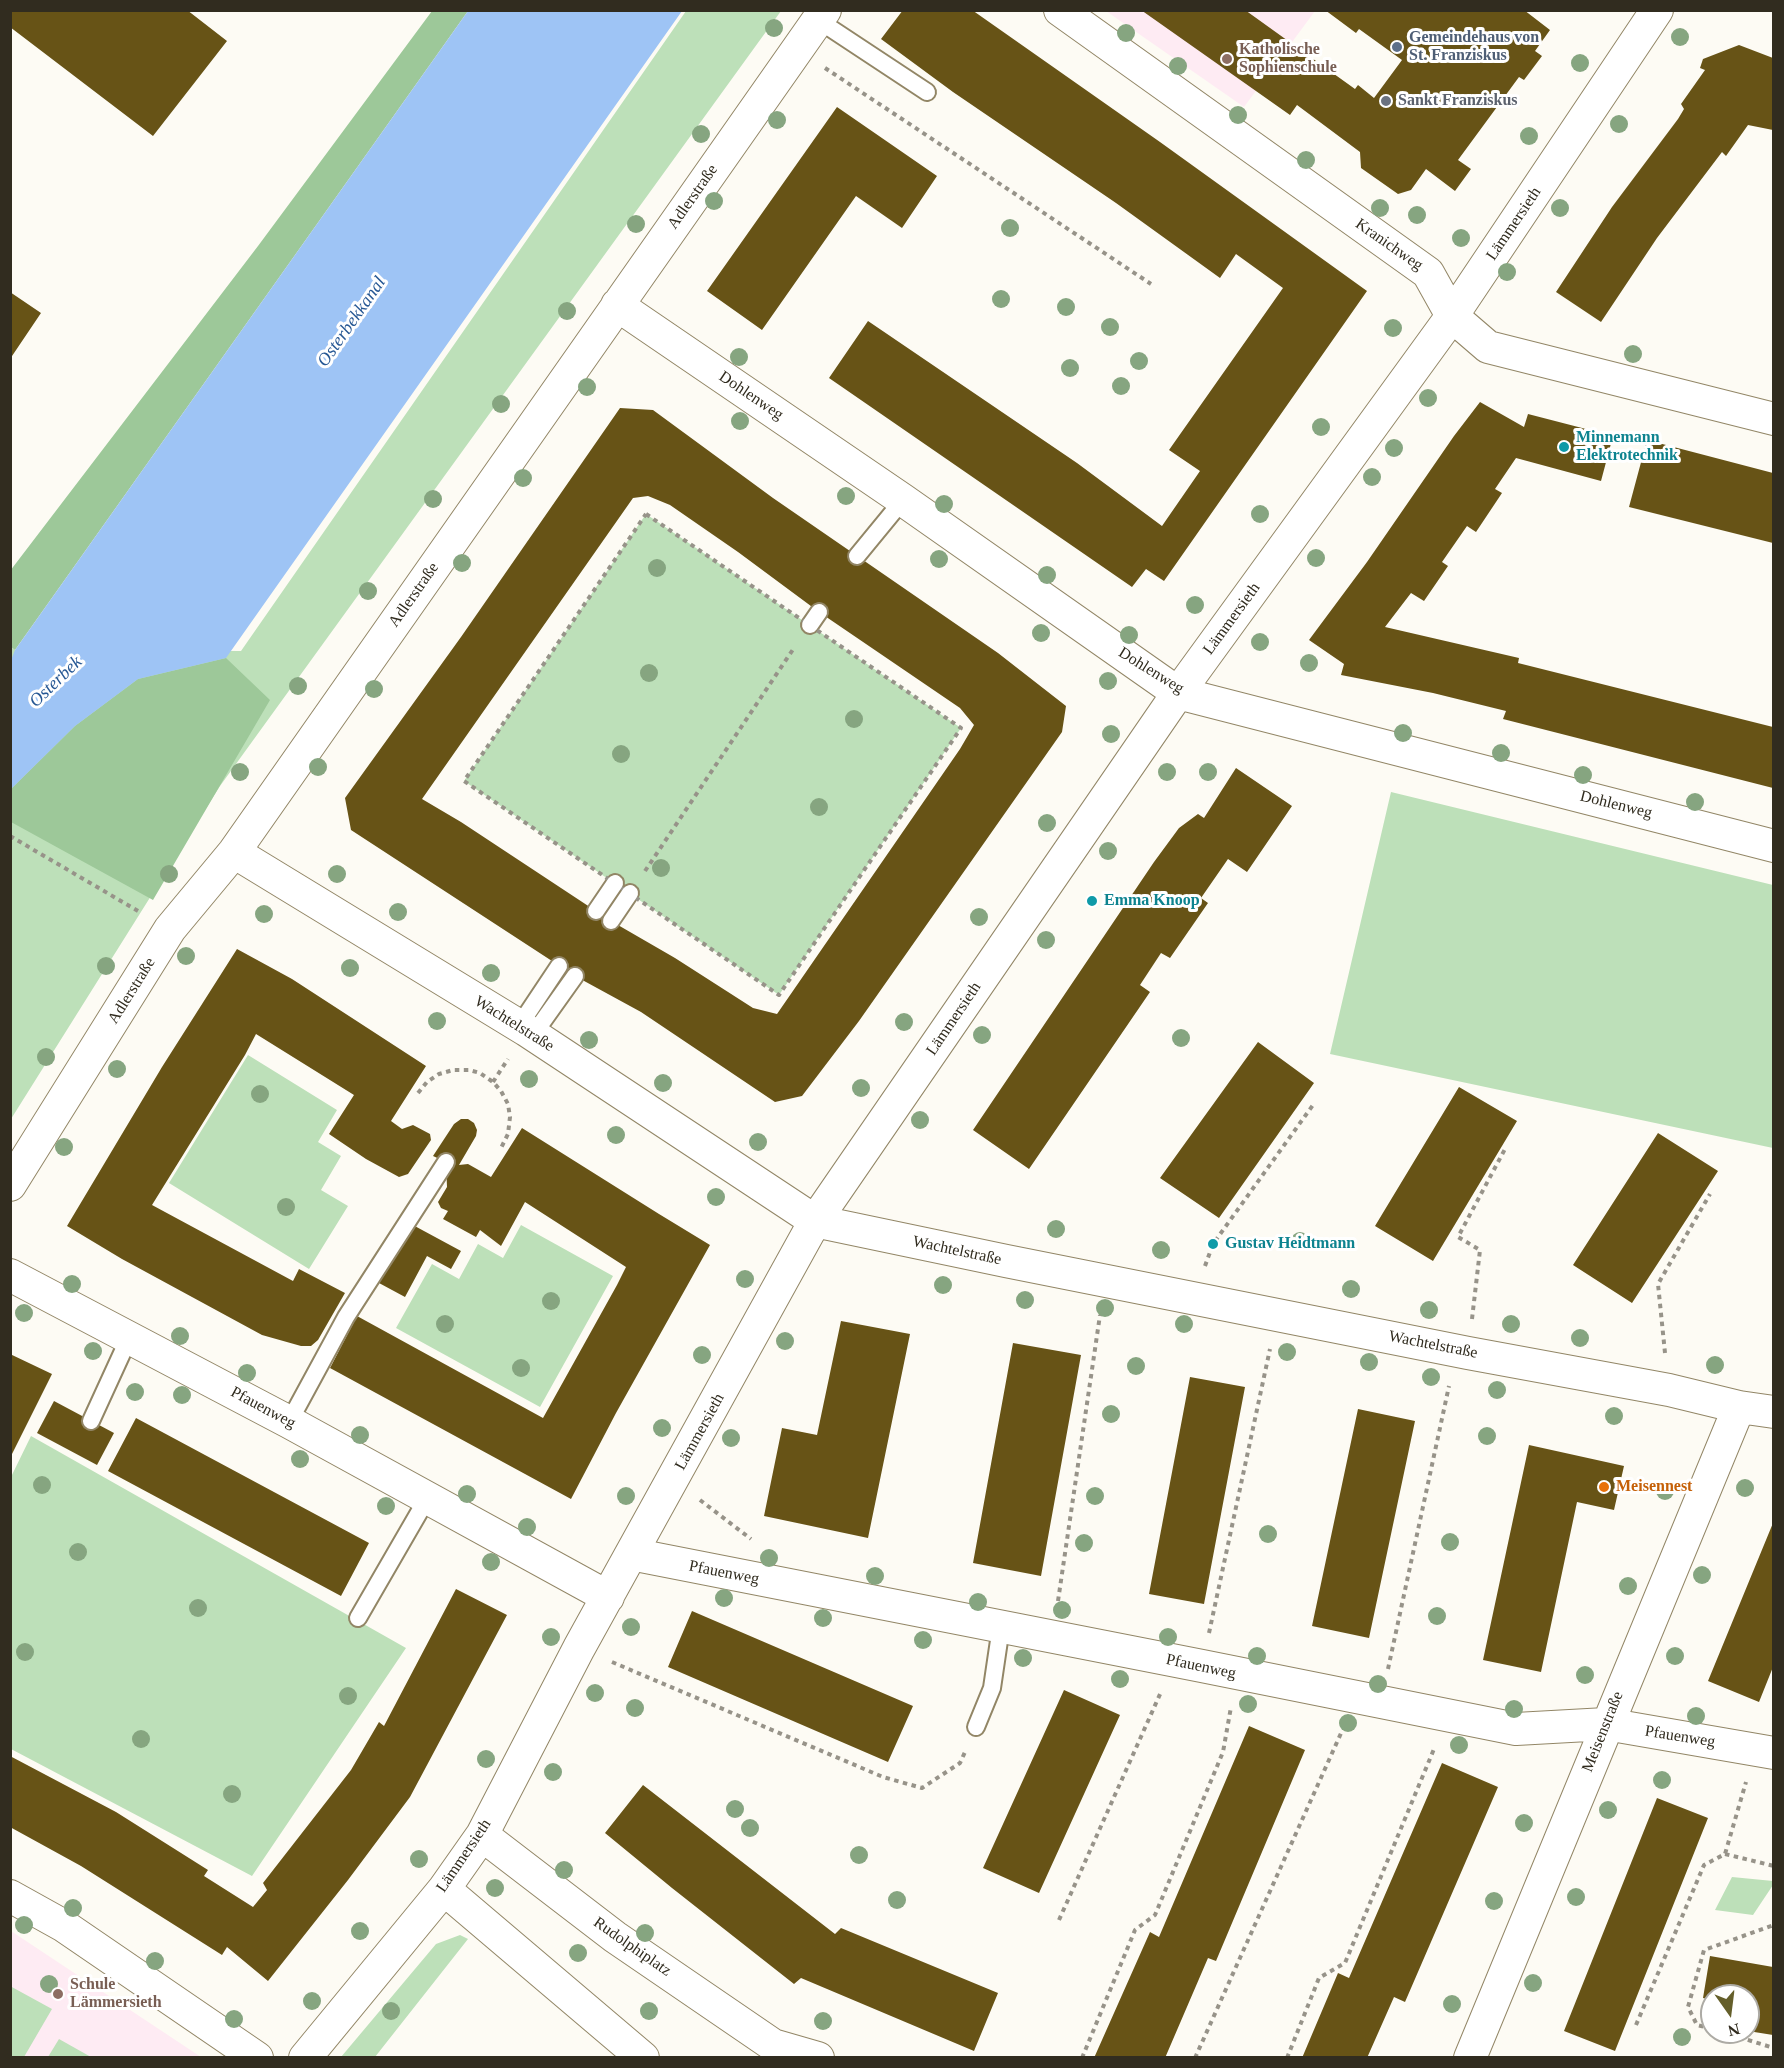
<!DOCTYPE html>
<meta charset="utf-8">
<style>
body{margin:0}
#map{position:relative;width:1784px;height:2068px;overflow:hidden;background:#fdfbf4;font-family:Georgia,serif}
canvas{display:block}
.frame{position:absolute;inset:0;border:12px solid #312c1f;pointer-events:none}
.north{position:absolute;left:1700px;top:1984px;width:60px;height:60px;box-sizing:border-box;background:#fff;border:2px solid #adaba5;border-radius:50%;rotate:166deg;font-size:16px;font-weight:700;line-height:24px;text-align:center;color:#312c1f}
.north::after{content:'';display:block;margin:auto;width:21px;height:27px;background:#655f2b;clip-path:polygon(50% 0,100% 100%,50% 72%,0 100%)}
</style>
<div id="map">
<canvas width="1784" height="2068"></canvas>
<div class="frame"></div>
<div class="north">N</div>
</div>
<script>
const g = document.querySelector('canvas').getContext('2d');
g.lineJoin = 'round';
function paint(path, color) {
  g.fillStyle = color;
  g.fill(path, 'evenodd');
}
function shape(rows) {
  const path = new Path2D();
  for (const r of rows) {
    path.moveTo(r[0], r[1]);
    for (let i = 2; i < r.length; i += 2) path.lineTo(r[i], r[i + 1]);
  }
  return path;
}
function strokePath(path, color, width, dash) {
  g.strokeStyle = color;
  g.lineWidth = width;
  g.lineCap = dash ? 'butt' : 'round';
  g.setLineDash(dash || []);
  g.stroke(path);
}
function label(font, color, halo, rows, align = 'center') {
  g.font = font + ' Georgia,serif';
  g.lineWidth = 6;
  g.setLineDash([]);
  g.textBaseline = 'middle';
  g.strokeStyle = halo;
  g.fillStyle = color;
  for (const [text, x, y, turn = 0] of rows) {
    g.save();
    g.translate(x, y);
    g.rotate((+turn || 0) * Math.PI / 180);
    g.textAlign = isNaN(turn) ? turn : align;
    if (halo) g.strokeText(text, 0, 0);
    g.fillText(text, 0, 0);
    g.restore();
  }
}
const education = shape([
 [1106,11,1315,11,1244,107],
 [11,1931,201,2057,11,2057]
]);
const green = shape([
 [686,11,781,11,220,786,11,1119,11,647,15,650,241,651],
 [646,514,961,728,779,995,464,781],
 [1391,792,1773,885,1773,1148,1330,1054],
 [248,1055,337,1110,318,1142,341,1156,321,1190,348,1206,309,1269,169,1183],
 [521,1225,613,1276,540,1407,396,1328,432,1264,459,1279,478,1244,503,1258],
 [31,1436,406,1648,252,1876,11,1749,10,1479],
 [1732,1877,1773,1881,1773,1885,1753,1915,1715,1910],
 [460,1935,468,1939,375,2057,341,2057,436,1944],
 [10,1986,52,2009,24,2057,11,2057],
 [59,2039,91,2057,48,2057]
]);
const forest = shape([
 [432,11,468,11,15,650,11,647,10,571,258,246],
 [226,658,270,700,153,900,11,822,11,789,75,726,138,679]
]);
const water = shape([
 [468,11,682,11,226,658,138,679,75,726,11,789,10,663,15,650]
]);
const building = shape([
 [10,10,187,10,227,41,153,136,10,27],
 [903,10,972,10,1160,142,1367,291,1164,581,1146,569,1132,587,829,378,868,321,1077,463,1162,526,1200,471,1169,450,1283,288,1236,254,1220,278,1116,203,953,92,881,39],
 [1141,10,1245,10,1355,89,1358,85,1374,98,1402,60,1359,29,1356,33,1325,10,1524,10,1550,30,1535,51,1542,56,1524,80,1519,77,1458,160,1471,169,1455,191,1426,169,1411,190,1398,194,1361,168,1360,152,1297,105,1290,115],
 [1739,45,1773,58,1773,130,1748,125,1726,156,1722,152,1657,238,1601,322,1556,292,1612,207,1678,119,1684,109,1681,104,1705,70,1700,68,1703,59],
 [837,107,937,176,902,228,856,196,762,330,707,291],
 [10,292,41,313,10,359],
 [1480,402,1524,427,1528,414,1613,436,1601,481,1516,458,1495,489,1502,493,1476,532,1467,526,1442,562,1448,566,1424,601,1411,593,1385,627,1519,658,1518,663,1773,727,1773,788,1503,719,1506,711,1433,693,1341,675,1344,664,1309,640,1367,562,1454,436],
 [620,408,653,410,773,498,998,653,1066,706,1062,732,859,1021,802,1096,775,1102,641,1012,575,976,351,830,345,798,461,637],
 [648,496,670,505,738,552,819,612,960,708,974,725,960,749,777,1014,753,1008,675,958,611,921,461,822,422,799,633,498],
 [1647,440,1773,473,1773,543,1629,507],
 [1236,768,1292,806,1247,872,1228,859,1201,898,1208,903,1170,958,1161,953,1140,985,1150,992,1029,1169,973,1130,1154,862,1179,828,1198,814,1204,818],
 [237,949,292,979,426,1066,391,1121,402,1129,413,1125,430,1134,431,1140,408,1174,399,1177,366,1159,329,1134,354,1095,256,1034,245,1055,152,1205,293,1281,299,1269,345,1293,318,1340,311,1346,301,1346,262,1335,122,1259,67,1226,162,1067],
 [1258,1042,1314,1083,1219,1218,1160,1178],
 [1459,1087,1517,1121,1433,1261,1375,1226],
 [461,1119,468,1119,474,1123,477,1130,476,1136,459,1165,468,1164,491,1177,522,1128,659,1214,710,1245,616,1413,571,1499,330,1368,357,1316,543,1418,617,1285,626,1267,525,1202,501,1246,480,1230,476,1237,443,1219,448,1211,441,1208,438,1202,447,1187,446,1162,433,1156,454,1124],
 [1658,1133,1718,1171,1632,1303,1573,1265],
 [411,1224,461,1251,451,1269,427,1256,405,1297,379,1283],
 [841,1321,910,1334,868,1538,764,1516,782,1428,817,1435],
 [1013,1343,1081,1355,1041,1576,973,1563],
 [10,1354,52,1374,10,1458],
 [1190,1377,1245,1387,1204,1604,1149,1594],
 [54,1401,114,1433,97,1465,37,1433],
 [1358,1409,1415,1421,1369,1638,1312,1626],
 [136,1418,369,1543,341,1596,108,1471],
 [1529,1445,1624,1466,1614,1510,1577,1502,1541,1672,1483,1660],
 [1773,1523,1773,1667,1759,1702,1708,1681],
 [456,1589,507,1615,410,1797,348,1880,268,1981,227,1947,222,1955,81,1866,10,1827,10,1756,116,1812,208,1870,204,1876,253,1907,267,1890,263,1883,351,1770,379,1722,384,1726],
 [692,1611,913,1706,888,1762,668,1667],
 [1064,1690,1120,1715,1039,1893,983,1868],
 [1249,1726,1305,1750,1216,1961,1208,1958,1165,2058,1094,2058,1150,1932,1159,1937],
 [1442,1763,1498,1787,1405,2002,1394,1997,1367,2058,1302,2058,1338,1973,1349,1978],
 [643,1785,835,1934,841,1928,998,1993,974,2051,801,1978,794,1984,672,1888,605,1833],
 [1657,1798,1708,1818,1615,2051,1564,2031],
 [1710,1956,1773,1967,1773,2035,1748,2031,1748,1996,1712,1996,1712,2000,1703,1998]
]);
const path = shape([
 [825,68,1151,284],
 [646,514,961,728,779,995,464,781,646,514],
 [10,836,138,911],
 [645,871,794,648],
 [493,1082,508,1059],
 [418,1093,427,1082,439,1074,453,1070,469,1070,480,1073,493,1082,501,1091,508,1104,510,1117,508,1134,501,1148],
 [1205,1266,1213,1244,1313,1105],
 [1472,1319,1480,1250,1458,1237,1505,1149],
 [1665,1353,1658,1284,1710,1194],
 [700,1500,751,1539],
 [1058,1601,1100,1315],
 [1209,1633,1270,1349],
 [612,1662,883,1777,922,1788,960,1763,965,1752],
 [1388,1669,1449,1386],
 [1725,1854,1774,1866],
 [1059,1920,1161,1692],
 [1636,2025,1704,1865,1725,1854,1746,1782],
 [1712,2029,1697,2025,1688,2007,1704,1950,1774,1925],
 [1722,2032,1774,2048],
 [1082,2058,1135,1930,1155,1915,1223,1752,1231,1707],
 [1195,2058,1342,1731],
 [1287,2058,1319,1978,1345,1963,1434,1749]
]);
const service = shape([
 [818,20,927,92],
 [857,556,903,500],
 [810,625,819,612],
 [596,911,615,883],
 [611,921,630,893],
 [519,1026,559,966],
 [533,1035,575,976],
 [91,1421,129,1338],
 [289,1422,346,1317,446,1162],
 [358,1618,428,1497],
 [976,1727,992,1688,1001,1627]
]);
const minor = shape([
 [1060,10,1428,273,1452,316,1488,347,1774,419],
 [617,305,903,500,1178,693,1774,846],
 [234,852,526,1030,815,1221,1006,1261,1468,1353,1669,1390,1739,1407,1774,1412],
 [10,1185,170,929,234,852,825,10],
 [10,1275,289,1422,608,1597],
 [631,1554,1202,1666,1516,1729,1606,1724,1774,1753],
 [482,1835,615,1937,773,2045,818,2058],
 [444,1889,643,2058],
 [10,1896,64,1926,257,2058],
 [305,2058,444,1889,482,1835,579,1648,815,1221,1178,693,1452,316,1657,10],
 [1470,2058,1739,1407]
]);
const trees = [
 [774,28],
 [1126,33],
 [1680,37],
 [1580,63],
 [1178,66],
 [1238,115],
 [777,120],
 [1619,124],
 [701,134],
 [1529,136],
 [1306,160],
 [714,201],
 [1380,208],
 [1560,208],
 [1417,215],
 [636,224],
 [1010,228],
 [1461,238],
 [1507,272],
 [1001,299],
 [1066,307],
 [567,311],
 [1110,327],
 [1393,328],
 [1633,354],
 [739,357],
 [1139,361],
 [1070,368],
 [1121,386],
 [587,387],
 [1428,398],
 [501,404],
 [740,421],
 [1321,427],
 [1394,448],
 [1372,477],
 [523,478],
 [846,496],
 [433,499],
 [944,504],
 [1260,514],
 [1316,558],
 [939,559],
 [462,563],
 [657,568],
 [1047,575],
 [368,591],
 [1195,605],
 [1041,633],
 [1129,635],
 [1260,642],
 [1309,663],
 [649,673],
 [1108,681],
 [298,686],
 [374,689],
 [854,719],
 [1403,733],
 [1111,734],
 [1501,753],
 [621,754],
 [318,767],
 [240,772],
 [1167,772],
 [1208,772],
 [1583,775],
 [1695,802],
 [819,807],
 [1047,823],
 [1108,851],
 [661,868],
 [169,874],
 [337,874],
 [398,912],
 [264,914],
 [979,917],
 [1046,940],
 [186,956],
 [106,966],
 [350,968],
 [491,973],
 [437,1021],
 [904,1022],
 [982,1035],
 [1181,1038],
 [589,1040],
 [46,1057],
 [117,1069],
 [529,1079],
 [663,1083],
 [861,1088],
 [260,1094],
 [920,1120],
 [616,1135],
 [758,1142],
 [64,1147],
 [716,1197],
 [286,1207],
 [1056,1229],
 [1300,1241],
 [1161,1250],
 [745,1279],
 [72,1284],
 [943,1285],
 [1351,1289],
 [1025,1300],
 [551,1301],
 [1105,1308],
 [1429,1310],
 [24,1313],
 [445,1324],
 [1184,1324],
 [1511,1324],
 [180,1336],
 [1580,1338],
 [785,1341],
 [93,1351],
 [1287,1352],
 [702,1355],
 [1369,1362],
 [1715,1365],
 [1136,1366],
 [521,1368],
 [247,1373],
 [1431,1377],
 [1497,1390],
 [135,1392],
 [182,1395],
 [1111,1414],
 [1614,1416],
 [662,1428],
 [360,1435],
 [1487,1436],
 [731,1438],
 [300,1459],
 [42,1485],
 [1745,1488],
 [1665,1491],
 [467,1494],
 [626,1496],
 [1095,1496],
 [386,1506],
 [527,1527],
 [1268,1534],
 [1450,1542],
 [1084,1543],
 [78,1552],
 [769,1558],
 [491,1562],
 [1702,1575],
 [875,1576],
 [1628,1586],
 [724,1598],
 [978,1602],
 [198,1608],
 [1062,1610],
 [1437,1616],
 [823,1618],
 [631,1627],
 [551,1637],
 [1168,1637],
 [923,1640],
 [25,1652],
 [1257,1656],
 [1675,1656],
 [1023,1658],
 [1585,1675],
 [1120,1679],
 [1378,1684],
 [595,1693],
 [348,1696],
 [1248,1704],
 [635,1708],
 [1514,1709],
 [1696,1716],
 [1348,1723],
 [141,1739],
 [1459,1745],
 [486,1759],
 [553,1772],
 [1662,1780],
 [232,1794],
 [735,1809],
 [1608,1810],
 [1524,1823],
 [750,1828],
 [859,1855],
 [419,1859],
 [564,1870],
 [495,1888],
 [1576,1897],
 [897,1900],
 [1494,1901],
 [73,1908],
 [24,1925],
 [360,1931],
 [645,1933],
 [578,1953],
 [155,1961],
 [1533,1983],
 [49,1984],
 [312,2001],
 [1452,2004],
 [391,2011],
 [649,2011],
 [234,2019],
 [823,2021],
 [1682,2037]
];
const markers = [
 [1397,47,6,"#5c6f8a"],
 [1227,59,6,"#8d6e63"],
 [1386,101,6,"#6b7280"],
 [1564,447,6,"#0f9aa8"],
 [1092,901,6,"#0f9aa8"],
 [1213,1244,6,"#0f9aa8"],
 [1604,1487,6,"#e8710a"],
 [58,1994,6,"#8d6e63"]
];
const serviceNames = [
 ["Gemeindehaus von",1409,38],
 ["St. Franziskus",1409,56]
];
const educationNames = [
 ["Katholische",1239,50],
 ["Sophienschule",1239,68],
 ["Schule",70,1985],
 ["Lämmersieth",70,2003]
];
const worshipNames = [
 ["Sankt Franziskus",1398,101]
];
const streetNames = [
 ["Adlerstraße",693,197,-55],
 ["Lämmersieth",1514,224,-56],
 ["Kranichweg",1389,245,35],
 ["Dohlenweg",751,396,34],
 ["Adlerstraße",414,595,-55],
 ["Lämmersieth",1232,619,-54],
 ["Dohlenweg",1151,671,32],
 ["Dohlenweg",1616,805,14],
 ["Adlerstraße",132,991,-58],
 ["Lämmersieth",954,1019,-56],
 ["Wachtelstraße",514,1024,32],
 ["Wachtelstraße",957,1251,12],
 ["Wachtelstraße",1433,1345,11],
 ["Pfauenweg",263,1408,28],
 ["Lämmersieth",700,1432,-61],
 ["Pfauenweg",724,1573,11],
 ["Pfauenweg",1201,1667,12],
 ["Meisenstraße",1603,1732,-68],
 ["Pfauenweg",1680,1737,9],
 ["Lämmersieth",464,1856,-56],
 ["Rudolphiplatz",632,1947,35]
];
const cultureNames = [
 ["Minnemann",1576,438],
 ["Elektrotechnik",1576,456],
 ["Emma Knoop",1104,901],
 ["Gustav Heidtmann",1225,1244]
];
const foodNames = [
 ["Meisennest",1616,1487]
];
const waterNames = [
 ["Osterbekkanal",352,322,-55],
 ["Osterbek",56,682,-44]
];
paint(education, '#feebf3');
paint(green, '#bde0b9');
paint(forest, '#9dc899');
paint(water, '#9ec4f5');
paint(building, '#675316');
strokePath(service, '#928666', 20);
strokePath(minor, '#928666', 34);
strokePath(path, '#979389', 4, [4.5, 4.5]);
strokePath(service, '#fff', 16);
strokePath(minor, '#fff', 32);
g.fillStyle = '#86a580';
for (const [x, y] of trees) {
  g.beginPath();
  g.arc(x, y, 9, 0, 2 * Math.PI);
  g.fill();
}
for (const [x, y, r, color] of markers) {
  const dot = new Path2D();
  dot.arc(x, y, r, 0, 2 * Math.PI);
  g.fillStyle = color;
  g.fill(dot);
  strokePath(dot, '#fff', 2);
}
label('bold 16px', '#4e5e75', '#fff', serviceNames, 'left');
label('bold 16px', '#785e54', '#fff', educationNames, 'left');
label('bold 16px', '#5b616d', '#fff', worshipNames, 'left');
label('16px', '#312c1f', '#fff', streetNames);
label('bold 16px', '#0d838f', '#fff', cultureNames, 'left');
label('bold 16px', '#c56008', '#fff', foodNames, 'left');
label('italic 18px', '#275894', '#fff', waterNames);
</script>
